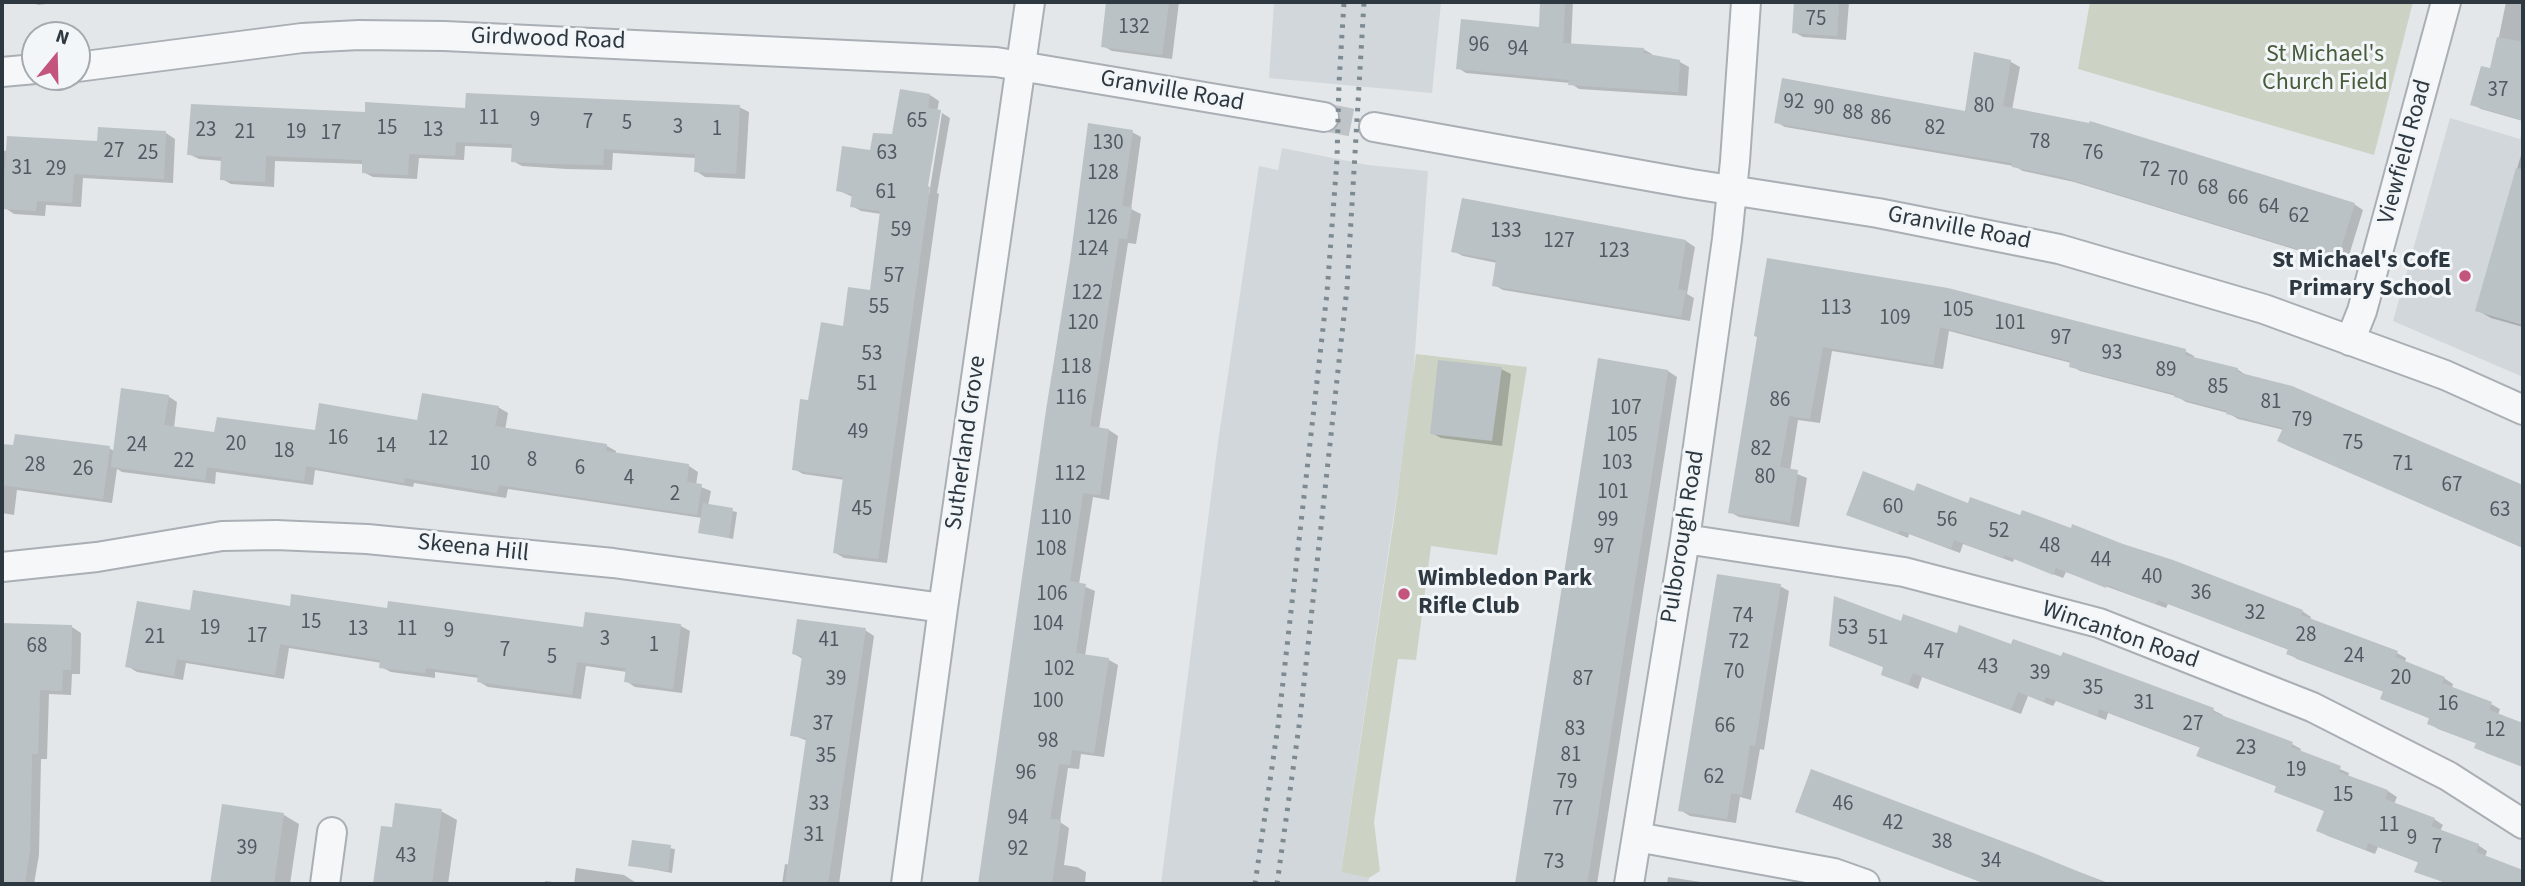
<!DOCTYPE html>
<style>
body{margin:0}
#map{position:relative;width:2525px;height:886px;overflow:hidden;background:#e3e7ea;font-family:"Source Sans 3",sans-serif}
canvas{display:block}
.frame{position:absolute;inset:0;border:4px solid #2d3841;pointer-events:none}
.north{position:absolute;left:21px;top:21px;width:70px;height:70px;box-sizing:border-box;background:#f3f6f8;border:2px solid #a4aaaf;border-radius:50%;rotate:19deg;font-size:19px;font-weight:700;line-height:28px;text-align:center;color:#2d3841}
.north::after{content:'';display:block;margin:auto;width:24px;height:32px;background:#c3557c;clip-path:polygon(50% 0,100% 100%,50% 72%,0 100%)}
</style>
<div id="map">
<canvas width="2525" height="886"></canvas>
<div class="frame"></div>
<div class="north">N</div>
</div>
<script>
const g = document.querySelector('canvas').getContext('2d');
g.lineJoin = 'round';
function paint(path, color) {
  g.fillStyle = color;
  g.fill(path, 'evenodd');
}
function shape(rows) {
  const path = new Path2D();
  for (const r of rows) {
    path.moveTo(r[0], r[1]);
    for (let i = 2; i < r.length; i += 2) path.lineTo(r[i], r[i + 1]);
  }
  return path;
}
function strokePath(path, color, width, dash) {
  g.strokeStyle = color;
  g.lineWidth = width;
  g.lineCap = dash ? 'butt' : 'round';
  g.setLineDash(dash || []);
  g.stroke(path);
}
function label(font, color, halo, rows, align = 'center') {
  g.font = font + ' "Source Sans 3",sans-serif';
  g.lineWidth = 6;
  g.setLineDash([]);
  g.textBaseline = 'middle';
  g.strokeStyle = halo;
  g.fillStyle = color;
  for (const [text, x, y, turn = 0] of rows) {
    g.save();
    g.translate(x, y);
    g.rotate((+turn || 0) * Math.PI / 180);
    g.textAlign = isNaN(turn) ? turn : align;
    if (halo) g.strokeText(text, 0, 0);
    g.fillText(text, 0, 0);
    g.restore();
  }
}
const built = shape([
 [1274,2,1441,2,1432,93,1269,78],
 [2450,118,2520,139,2523,129,2523,377,2393,321],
 [1282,148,1368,165,1428,171,1412,393,1341,871,1369,878,1368,884,1161,884,1218,442,1259,166,1278,170]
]);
const green = shape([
 [2090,2,2413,2,2374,155,2078,69],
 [1416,354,1527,367,1497,555,1431,546,1416,660,1398,659,1374,822,1380,871,1369,878,1341,872,1394,519]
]);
const shadow = shape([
 [33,2,62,2,38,5],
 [1108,2,1179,2,1172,59,1112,51,1103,46],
 [1541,2,1573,2,1571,45,1643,49,1652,54,1651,57,1680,62,1689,67,1687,96,1579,89,1570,83,1466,73,1458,68,1540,29],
 [1796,2,1849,2,1846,40,1803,37,1794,32],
 [2506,2,2523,2,2523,121,2481,109,2472,104,2492,71],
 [1975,54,2011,62,2020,67,2012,110,2354,204,2363,210,2346,265,2074,182,2023,171,2014,166,1785,127,1776,122,1966,113],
 [930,95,939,101,937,112,942,113,939,113,925,195,929,195,942,113,950,118,937,193,939,194,887,563,844,558,834,552,845,480,803,474,794,469,810,402,871,292,881,214,861,211,852,206,853,197,837,190,871,152,894,136],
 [739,107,749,112,745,179,705,177,696,171,696,158,613,153,612,170,566,169,522,166,513,161,514,148,465,146,464,160,419,158,417,179,373,177,363,172,364,164,275,161,274,187,231,184,222,179,222,161,199,159,189,154,366,113,467,109],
 [1132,132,1141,137,1131,209,1141,214,1136,244,1128,243,1099,429,1109,430,1118,436,1109,500,1093,497,1079,584,1095,591,1085,656,1109,660,1118,665,1104,757,1081,754,1079,769,1068,768,1060,822,1069,828,1064,865,1077,867,1086,872,1085,884,980,884,1048,410],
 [166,133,175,139,173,183,83,178,81,207,46,205,45,216,14,214,2,206,2,151,99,143],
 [2523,148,2523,327,2491,318,2477,310],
 [1686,241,1695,247,1687,294,1694,298,1690,321,1503,290,1494,285,1497,263,1463,256,1453,251],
 [1769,260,2185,351,2194,356,2194,359,2237,369,2246,375,2292,387,2523,488,2523,548,2288,446,2279,441,2284,430,2238,419,2228,413,2186,402,2176,396,2080,371,2071,366,2071,363,1949,331,1943,369,1832,351,1820,423,1798,420,1790,471,1807,478,1799,527,1739,517,1730,512,1759,337],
 [1599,360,1668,371,1677,377,1597,884,1517,884],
 [1501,369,1511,374,1502,446,1441,438,1432,433],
 [168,396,177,402,174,428,216,433,316,432,419,422,498,407,508,413,505,430,607,446,616,451,616,454,689,466,698,472,696,485,711,491,708,506,737,512,733,539,700,532,702,518,508,489,506,498,414,483,413,487,315,470,313,485,216,472,215,484,122,472,117,469,112,503,17,490,14,515,2,513,2,445,109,448,114,451],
 [1915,493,1969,505,2302,611,2311,617,2310,620,2397,653,2406,658,2405,663,2444,678,2453,684,2452,688,2491,704,2500,709,2498,715,2523,725,2523,767,2486,753,2476,747,2478,744,2438,729,2429,723,2431,719,2391,703,2384,692,2297,659,2288,653,2289,650,2168,604,2166,608,2066,572,2063,578,2014,559,2013,562,1963,544,1960,553,1909,534,1908,538,1848,514],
 [1780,586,1789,591,1764,750,1760,749,1751,800,1740,797,1736,823,1690,816,1680,810],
 [291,608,388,610,584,629,681,626,690,631,682,693,635,687,626,681,627,672,586,666,581,699,488,687,478,681,479,678,435,672,435,678,391,672,381,667,382,663,289,648,284,679,186,663,183,680,137,672,127,666,191,612],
 [1902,623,2012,646,2213,710,2223,715,2222,718,2292,744,2301,749,2300,752,2349,773,2348,777,2388,791,2397,797,2394,804,2434,819,2443,825,2440,831,2478,845,2487,851,2485,857,2523,872,2523,884,2448,884,2416,871,2420,863,2378,847,2375,854,2328,836,2319,831,2326,812,2278,787,2208,760,2201,748,2108,713,2106,720,2056,701,2053,706,2028,696,2021,714,1922,677,1918,689,1883,674,1885,668,1831,645],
 [2,625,72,627,81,633,80,674,72,674,71,695,49,694,47,759,41,759,39,855,34,884,2,884],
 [865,630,874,636,839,884,782,884,785,864,790,865,808,741,792,735,803,659,794,654],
 [1812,771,2111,884,1986,884,1807,816,1797,811],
 [224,806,284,815,299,824,290,884,212,884],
 [441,811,457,820,448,884,374,884,382,828,393,829],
 [633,842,675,849,672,873,630,865],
 [576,868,624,875,638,884,574,884],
 [1668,877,1714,884,1667,884],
 [545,881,570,884,545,884]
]);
const building = shape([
 [1106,2,1169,2,1162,55,1101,47],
 [1540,2,1565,2,1563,43,1644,48,1643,53,1680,60,1678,92,1568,85,1569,80,1456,69,1461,19,1539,27],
 [1794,2,1839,2,1837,36,1792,33],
 [2497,37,2523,42,2523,120,2470,105,2481,66,2490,68],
 [1974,52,2011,60,2003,106,2089,123,2090,121,2355,203,2337,261,2062,177,2012,167,2012,163,1774,123,1782,78,1965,111],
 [900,89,930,94,928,108,941,110,928,186,930,187,878,559,833,553,843,477,792,470,800,399,808,400,821,322,843,326,848,287,870,290,880,211,850,207,852,194,836,191,842,146,870,150,873,133,892,134],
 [466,93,740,105,736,174,694,172,695,154,604,149,603,165,555,164,511,162,512,144,456,142,455,156,409,154,408,175,362,173,362,160,266,156,265,182,220,180,221,157,187,155,191,104,365,112,365,102,465,108],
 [1088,123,1133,130,1122,206,1132,207,1127,239,1119,238,1090,426,1109,429,1100,495,1083,493,1070,581,1086,584,1076,653,1109,658,1094,753,1072,750,1070,765,1059,764,1050,819,1061,820,1052,884,978,884,1046,410,1070,261],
 [98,127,166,131,164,179,74,174,72,203,37,201,36,211,2,209,7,136,97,141],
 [2516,168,2523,169,2523,325,2475,311],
 [1462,198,1686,240,1678,289,1686,291,1681,317,1492,286,1496,260,1451,252],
 [1767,258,1948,288,2186,349,2185,355,2238,368,2237,372,2292,386,2523,485,2523,548,2277,441,2283,428,2226,414,2227,411,2174,397,2175,394,2069,367,2070,361,1940,327,1933,365,1823,347,1810,419,1789,416,1780,467,1798,470,1790,522,1728,513,1757,337,1754,336],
 [1598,358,1668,370,1655,455,1587,884,1515,884],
 [1438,360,1502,367,1492,441,1430,434],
 [121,388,169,395,164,425,214,432,217,417,315,430,319,403,417,420,422,393,499,406,495,426,607,444,606,451,689,464,687,482,702,484,697,515,499,485,497,493,405,478,404,483,306,466,304,481,207,467,205,480,111,467],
 [15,434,110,446,103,499,2,485,2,444,13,445],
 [1863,471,1914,491,1917,483,1968,503,1970,497,2020,515,2022,510,2071,528,2072,524,2123,544,2173,560,2303,610,2301,615,2398,651,2395,657,2445,677,2442,683,2492,702,2489,710,2523,723,2523,767,2474,748,2476,743,2427,724,2429,718,2380,699,2383,691,2286,654,2288,649,2206,618,2158,600,2156,604,2107,585,2106,588,2056,568,2053,575,2005,555,2003,558,1954,540,1951,549,1900,530,1898,534,1846,515],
 [703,503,733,508,729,538,698,533],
 [1717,574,1781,584,1755,746,1750,745,1742,795,1731,793,1727,819,1678,811],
 [193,590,290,606,291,594,387,608,388,601,583,627,585,612,681,624,673,689,624,682,626,668,577,662,572,695,477,682,478,675,426,668,425,673,379,668,380,660,280,644,275,675,177,659,174,676,125,667,137,601,190,610],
 [1834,596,1901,621,1903,614,1957,633,1959,625,2011,644,2013,639,2061,656,2063,652,2214,708,2213,712,2293,742,2291,747,2341,766,2339,772,2388,790,2385,799,2435,818,2431,826,2479,844,2476,852,2523,870,2523,884,2449,884,2414,872,2418,862,2368,843,2366,850,2316,831,2324,811,2274,792,2276,786,2196,756,2200,747,2099,709,2097,716,2046,697,2044,702,2018,692,2011,710,1913,673,1908,685,1881,675,1883,667,1829,646],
 [797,619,866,628,828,884,785,884,806,738,790,736,802,656,792,654],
 [2,623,72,625,71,670,63,670,62,691,40,690,38,754,32,754,30,849,25,884,2,884],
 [1811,769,2036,854,2108,884,1986,884,1795,812],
 [395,803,442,809,432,884,373,884,381,826,392,827],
 [222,804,284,813,274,884,210,884],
 [632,840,671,845,668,871,628,866]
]);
const minorTunnel = shape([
 [1324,117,1374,127]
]);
const minor = shape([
 [77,67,302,38,359,35,444,36,996,62,1324,117],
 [2,72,35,69],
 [1374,127,1692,184,1878,213,2059,249,2264,309,2445,375,2523,410],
 [2350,341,2362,311,2446,2],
 [1685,539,1904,572,2099,623,2312,707,2448,776,2523,824],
 [2,567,97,557,222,536,276,535,367,539,613,563,943,608],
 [1637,837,1834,873,1865,884],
 [325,884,332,832],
 [906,884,943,608,1030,2],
 [1629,884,1685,539,1727,239,1735,161,1746,2]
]);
const rail = shape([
 [1255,884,1278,726,1327,293,1337,159,1339,83,1344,2],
 [1277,884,1300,719,1347,288,1364,2]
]);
const markers = [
 [2465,276,7,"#c3557c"],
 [1404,594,7,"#c3557c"]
];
const numberNames = [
 ["75",1816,20],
 ["132",1134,28],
 ["96",1479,46],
 ["94",1518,50],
 ["37",2498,91],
 ["92",1794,103],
 ["80",1984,107],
 ["90",1824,109],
 ["88",1853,114],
 ["11",489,119],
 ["86",1881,119],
 ["9",535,121],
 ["65",917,122],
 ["7",588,123],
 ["5",627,124],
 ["3",678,128],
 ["15",387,129],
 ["82",1935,129],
 ["1",717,130],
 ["23",206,131],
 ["13",433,131],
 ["21",245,133],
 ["19",296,133],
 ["17",331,134],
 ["78",2040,143],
 ["130",1108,144],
 ["27",114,152],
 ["25",148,154],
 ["63",887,154],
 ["76",2093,154],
 ["31",22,169],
 ["29",56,170],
 ["72",2150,171],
 ["128",1103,174],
 ["70",2178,180],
 ["68",2208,189],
 ["61",886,193],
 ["66",2238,199],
 ["64",2269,208],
 ["62",2299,217],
 ["126",1102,219],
 ["59",901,231],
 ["133",1506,232],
 ["127",1559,242],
 ["124",1093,250],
 ["123",1614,252],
 ["57",894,277],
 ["122",1087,294],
 ["55",879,308],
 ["113",1836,309],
 ["105",1958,311],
 ["109",1895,319],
 ["120",1083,324],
 ["101",2010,324],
 ["97",2061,339],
 ["93",2112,354],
 ["53",872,355],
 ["118",1076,368],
 ["89",2166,371],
 ["51",867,385],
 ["85",2218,388],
 ["116",1071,399],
 ["86",1780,401],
 ["81",2271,403],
 ["107",1626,409],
 ["79",2302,421],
 ["49",858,433],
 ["105",1622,436],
 ["16",338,439],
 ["12",438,440],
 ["75",2353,444],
 ["20",236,445],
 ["24",137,446],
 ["14",386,447],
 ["82",1761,450],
 ["18",284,452],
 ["8",532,461],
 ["22",184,462],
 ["103",1617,464],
 ["10",480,465],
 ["71",2403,465],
 ["28",35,466],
 ["6",580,469],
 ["26",83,470],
 ["112",1070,475],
 ["80",1765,478],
 ["4",629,479],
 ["67",2452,486],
 ["101",1613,493],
 ["2",675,495],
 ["60",1893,508],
 ["45",862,510],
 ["63",2500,511],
 ["110",1056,519],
 ["99",1608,521],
 ["56",1947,521],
 ["52",1999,532],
 ["48",2050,547],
 ["97",1604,548],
 ["108",1051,550],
 ["44",2101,561],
 ["40",2152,578],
 ["36",2201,594],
 ["106",1052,595],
 ["32",2255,614],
 ["74",1743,617],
 ["15",311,623],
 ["104",1048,625],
 ["19",210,629],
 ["53",1848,629],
 ["13",358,630],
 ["11",407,630],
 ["9",449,632],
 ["28",2306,636],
 ["17",257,637],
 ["21",155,638],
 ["51",1878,639],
 ["3",605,640],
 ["41",829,641],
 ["72",1739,643],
 ["1",654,646],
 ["68",37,647],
 ["7",505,651],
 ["47",1934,653],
 ["24",2354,657],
 ["5",552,658],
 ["43",1988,668],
 ["102",1059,670],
 ["70",1734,673],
 ["39",2040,674],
 ["20",2401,679],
 ["39",836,680],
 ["87",1583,680],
 ["35",2093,689],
 ["100",1048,702],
 ["31",2144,704],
 ["16",2448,705],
 ["37",823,725],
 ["27",2193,725],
 ["66",1725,727],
 ["83",1575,730],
 ["12",2495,731],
 ["98",1048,742],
 ["23",2246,749],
 ["81",1571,756],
 ["35",826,757],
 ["19",2296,771],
 ["96",1026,774],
 ["62",1714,778],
 ["79",1567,783],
 ["15",2343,796],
 ["33",819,805],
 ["46",1843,805],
 ["77",1563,810],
 ["94",1018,819],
 ["42",1893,824],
 ["11",2389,826],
 ["31",814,836],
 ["9",2412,839],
 ["38",1942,843],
 ["7",2437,848],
 ["39",247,849],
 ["92",1018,850],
 ["43",406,857],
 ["34",1991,862],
 ["73",1554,863]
];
const streetNames = [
 ["Girdwood Road",548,40,2],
 ["Granville Road",1172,92,10],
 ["Viewfield Road",2406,152,-75],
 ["Granville Road",1959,229,11],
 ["Sutherland Grove",967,443,-82],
 ["Pulborough Road",1684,537,-81],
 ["Skeena Hill",473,549,6],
 ["Wincanton Road",2120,636,19]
];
const parkNames = [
 ["St Michael's",2325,56],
 ["Church Field",2325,84]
];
const poiNames = [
 ["St Michael's CofE",2451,262],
 ["Primary School",2451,290],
 ["Wimbledon Park",1418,580,"left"],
 ["Rifle Club",1418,608,"left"]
];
paint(built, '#d2d7dc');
paint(green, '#ccd3c5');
paint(shadow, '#0003');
paint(building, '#bbc2c6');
strokePath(minorTunnel, '#bfc4c8', 28, [28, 14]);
strokePath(minor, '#a9afb4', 32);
strokePath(minor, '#f6f7f9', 28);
strokePath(rail, '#7e8a92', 5, [3.5, 7]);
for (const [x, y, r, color] of markers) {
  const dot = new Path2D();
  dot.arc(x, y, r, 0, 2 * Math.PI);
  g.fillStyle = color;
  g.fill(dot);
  strokePath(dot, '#f3f6f8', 2.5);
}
label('21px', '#505a62', null, numberNames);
label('24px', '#2d3841', '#f3f6f8', streetNames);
label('24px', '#485b3b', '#f3f6f8', parkNames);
label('bold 24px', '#2d3841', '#f3f6f8', poiNames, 'right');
</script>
